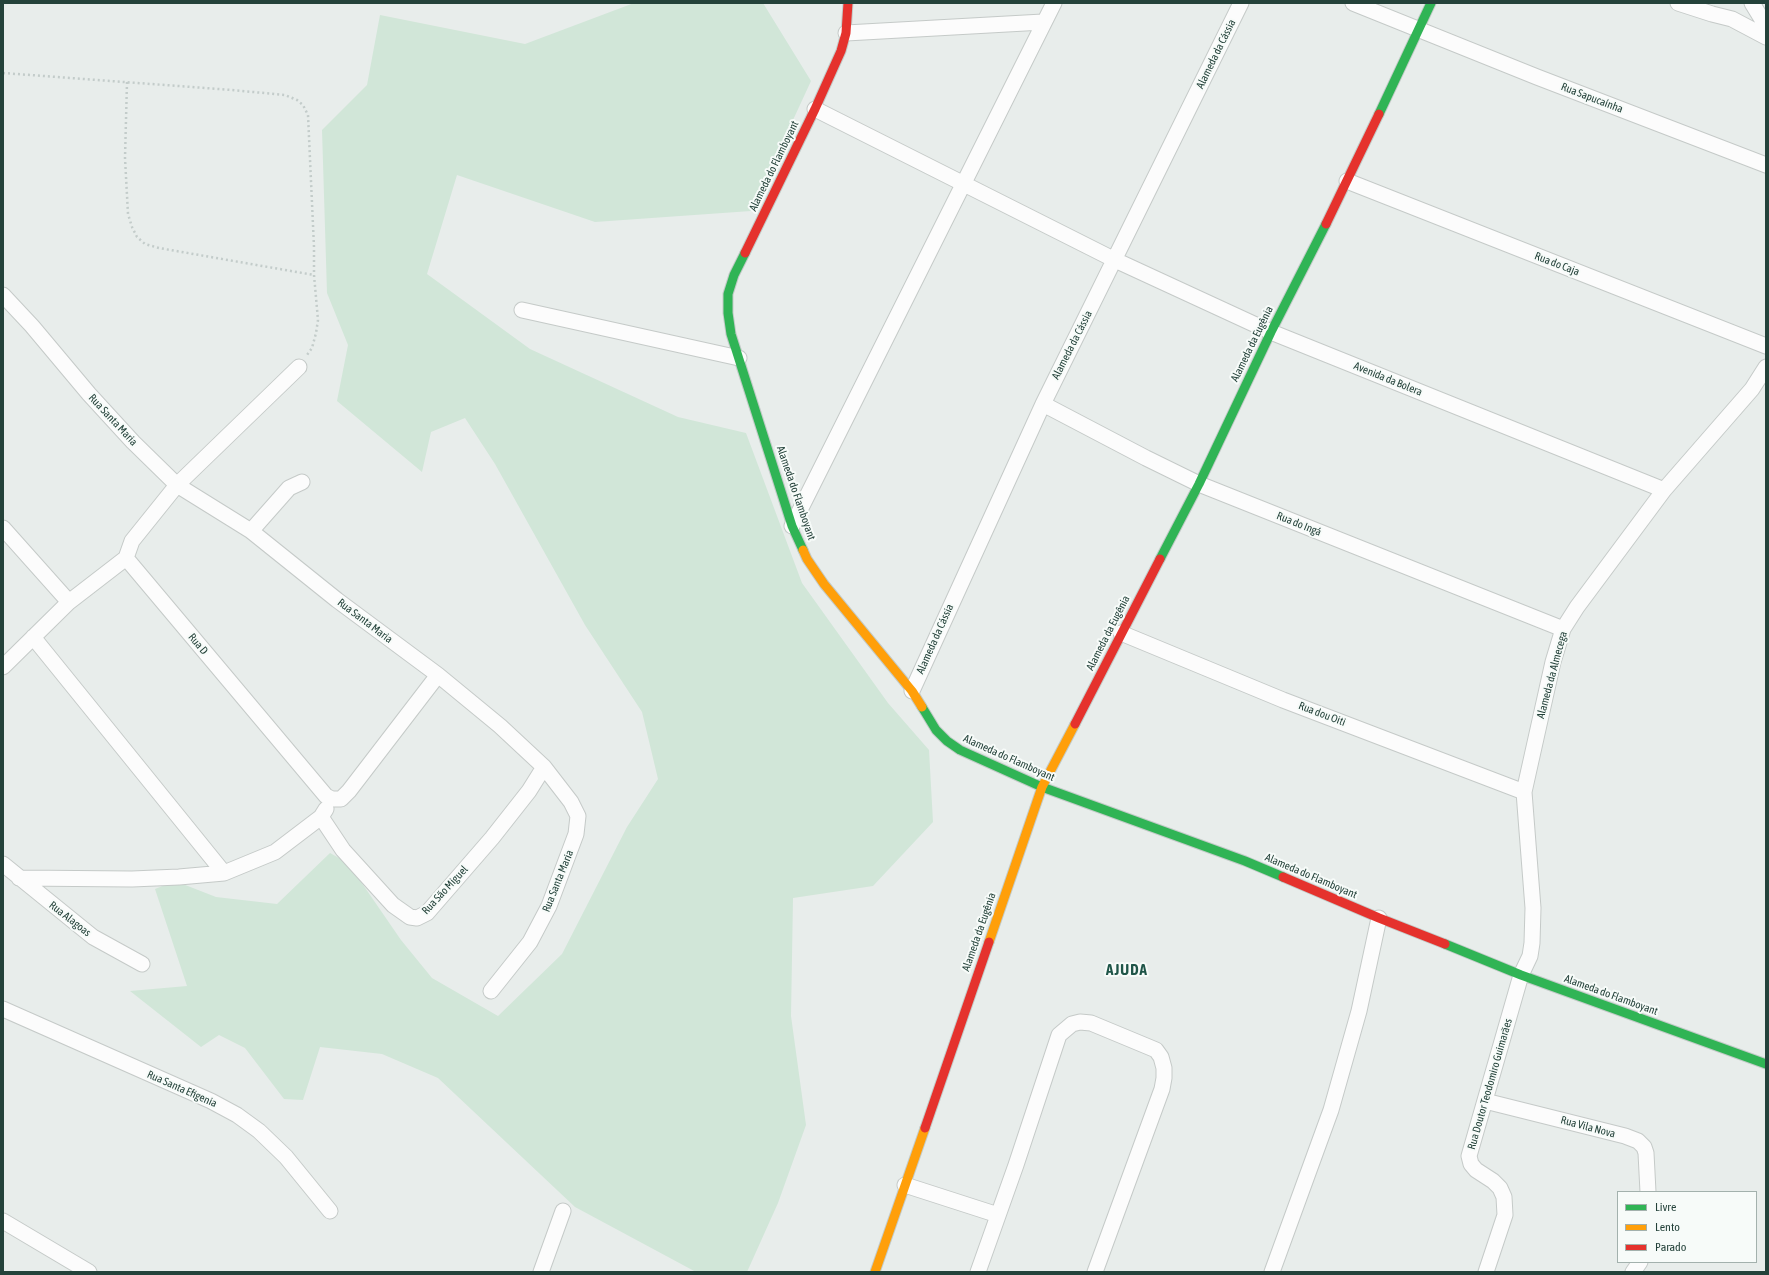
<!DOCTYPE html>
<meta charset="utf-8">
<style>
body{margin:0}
#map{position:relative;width:1769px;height:1275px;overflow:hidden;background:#e8edeb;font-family:"Asap Condensed",sans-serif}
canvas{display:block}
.frame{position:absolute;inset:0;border:4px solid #24423a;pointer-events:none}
.legend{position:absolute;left:1617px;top:1191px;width:140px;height:72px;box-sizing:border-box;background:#f7fbf9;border:1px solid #a3b1ad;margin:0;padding:5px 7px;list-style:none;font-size:12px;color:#24423a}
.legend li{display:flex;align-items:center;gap:8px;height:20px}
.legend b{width:20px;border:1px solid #a3b1ad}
</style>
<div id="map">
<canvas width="1769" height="1275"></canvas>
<div class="frame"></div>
<ul class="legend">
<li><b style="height:5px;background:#30b455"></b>Livre</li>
<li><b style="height:5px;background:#ff9f0a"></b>Lento</li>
<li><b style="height:5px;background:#e5322d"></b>Parado</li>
</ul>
</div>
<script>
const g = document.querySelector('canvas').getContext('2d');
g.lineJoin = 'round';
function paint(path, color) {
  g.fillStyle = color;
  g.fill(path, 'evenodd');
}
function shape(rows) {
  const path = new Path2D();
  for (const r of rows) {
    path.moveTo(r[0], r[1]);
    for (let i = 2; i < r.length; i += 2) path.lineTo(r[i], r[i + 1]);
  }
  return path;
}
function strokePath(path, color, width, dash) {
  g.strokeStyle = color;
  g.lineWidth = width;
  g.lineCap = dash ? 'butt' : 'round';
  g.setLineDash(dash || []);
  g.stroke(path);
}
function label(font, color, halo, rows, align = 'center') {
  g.font = font + ' "Asap Condensed",sans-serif';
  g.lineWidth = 4;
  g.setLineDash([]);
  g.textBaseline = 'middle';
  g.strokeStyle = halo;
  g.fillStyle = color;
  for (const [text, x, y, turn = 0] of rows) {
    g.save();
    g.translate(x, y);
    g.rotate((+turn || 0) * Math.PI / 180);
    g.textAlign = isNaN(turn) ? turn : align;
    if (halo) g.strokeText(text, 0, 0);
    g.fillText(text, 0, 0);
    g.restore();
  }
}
const green = shape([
 [634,3,763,3,811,81,751,211,595,222,457,175,427,274,530,349,678,417,746,433,802,583,888,703,929,750,933,822,873,886,793,898,791,1016,806,1125,778,1203,747,1272,696,1272,575,1207,438,1078,382,1054,320,1047,303,1100,284,1099,245,1048,219,1035,201,1047,130,991,187,986,155,889,175,881,216,897,277,904,330,853,348,863,401,940,432,978,498,1016,562,954,627,827,658,779,642,712,585,625,495,464,465,418,431,432,422,472,337,401,348,345,327,293,322,130,367,85,380,15,525,44]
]);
const path = shape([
 [3,73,232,90,285,95,297,100,303,105,308,115,314,247,314,275,318,320,316,333,312,348,307,355],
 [127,82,125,158,128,214,132,227,137,237,145,244,159,248,314,275]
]);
const street = shape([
 [1353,3,1537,77,1766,165],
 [1678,3,1712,14,1732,19,1766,37],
 [1752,3,1766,26],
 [846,33,1043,22],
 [815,109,1115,260,1271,332,1664,490],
 [1347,181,1766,346],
 [3,295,32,326,89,394,133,442,177,485,251,531,337,600,438,675,500,726,544,767,571,802,578,816,576,834,549,906,530,942,491,991],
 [522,310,739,358],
 [299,367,177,485,132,541,126,558,326,796,332,799,341,799,349,791,438,675],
 [1043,404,1146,458,1199,484,1563,629],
 [792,526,1054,3],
 [3,528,69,602,126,558],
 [251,531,289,488,302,482],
 [1121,633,1283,700,1524,792],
 [33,637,224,873],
 [3,667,69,602],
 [912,691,1043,404,1241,3],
 [321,817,343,850,393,905,410,917,417,918,427,913,492,838,529,791,544,767],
 [3,864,93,937,142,964],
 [19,878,132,879,179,877,224,873,275,852,321,817,326,809],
 [3,1009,211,1101,237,1115,259,1131,286,1157,330,1211],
 [1485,1101,1625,1136,1638,1141,1644,1147,1646,1153,1648,1192],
 [905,1185,998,1215],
 [3,1221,89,1272],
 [541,1272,563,1211],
 [978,1272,1016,1165,1059,1035,1072,1024,1080,1022,1091,1023,1156,1050,1161,1057,1164,1068,1164,1078,1162,1089,1095,1272],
 [1272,1272,1331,1110,1359,1011,1379,918],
 [1486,1272,1505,1215,1504,1197,1500,1188,1493,1181,1476,1170,1471,1164,1469,1156,1521,975,1530,956,1532,943,1533,908,1524,792,1553,662,1563,629,1577,607,1664,490,1752,389,1766,367],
 [1633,1272,1640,1262]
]);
const fast = shape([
 [1379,114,1431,3],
 [745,253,734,275,728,294,728,313,731,334,792,526,803,550],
 [1160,559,1199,484,1271,332,1326,224],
 [922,707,936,730,947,741,960,750,1042,787,1245,861,1283,877],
 [1445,944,1521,975,1766,1064]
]);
const slow = shape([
 [803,550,807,559,824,584,912,691,922,707],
 [989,942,1042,787,1075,724],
 [875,1272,925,1128]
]);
const jam = shape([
 [1326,224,1379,114],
 [745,253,815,109,841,51,846,33,848,3],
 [1075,724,1160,559],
 [1283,877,1379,918,1445,944],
 [925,1128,989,942]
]);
const streetNames = [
 ["Alameda da Cássia",1216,54,-64],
 ["Rua Sapucaínha",1592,98,21],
 ["Alameda do Flamboyant",774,166,-64],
 ["Rua do Caja",1557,264,21],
 ["Alameda da Eugênia",1252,344,-64],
 ["Alameda da Cássia",1072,345,-63],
 ["Avenida da Bolera",1388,379,22],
 ["Rua Santa Maria",113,420,47],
 ["Alameda do Flamboyant",796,493,71],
 ["Rua do Ingá",1299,524,22],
 ["Rua Santa Maria",365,621,37],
 ["Alameda da Eugênia",1108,633,-63],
 ["Alameda da Cássia",935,639,-66],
 ["Rua D",198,644,50],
 ["Alameda da Almecega",1552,675,-75],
 ["Rua dou Oiti",1322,714,21],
 ["Alameda do Flamboyant",1009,758,24],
 ["Alameda do Flamboyant",1311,876,23],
 ["Rua Santa Maria",558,881,-68],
 ["Rua São Miguel",445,890,-47],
 ["Rua Alagoas",70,919,38],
 ["Alameda da Eugênia",979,932,-71],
 ["Alameda do Flamboyant",1611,995,20],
 ["Rua Doutor Teodomiro Guimarães",1490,1084,-74],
 ["Rua Santa Efigenia",182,1089,24],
 ["Rua Vila Nova",1588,1127,15]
];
const districtNames = [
 ["AJUDA",1127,970]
];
paint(green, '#d1e6d8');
strokePath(street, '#c5cac8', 17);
strokePath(fast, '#c3cbc8', 11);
strokePath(slow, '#c3cbc8', 11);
strokePath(jam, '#c3cbc8', 11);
strokePath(path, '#c3ccca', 2.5, [2, 3]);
strokePath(street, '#fcfcfc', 15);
strokePath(fast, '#30b455', 9);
strokePath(slow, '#ff9f0a', 9);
strokePath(jam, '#e5322d', 9);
label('11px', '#24423a', '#f7fbf9', streetNames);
g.letterSpacing = '1px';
label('bold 15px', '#1f5548', '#f7fbf9', districtNames);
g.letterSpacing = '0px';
</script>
